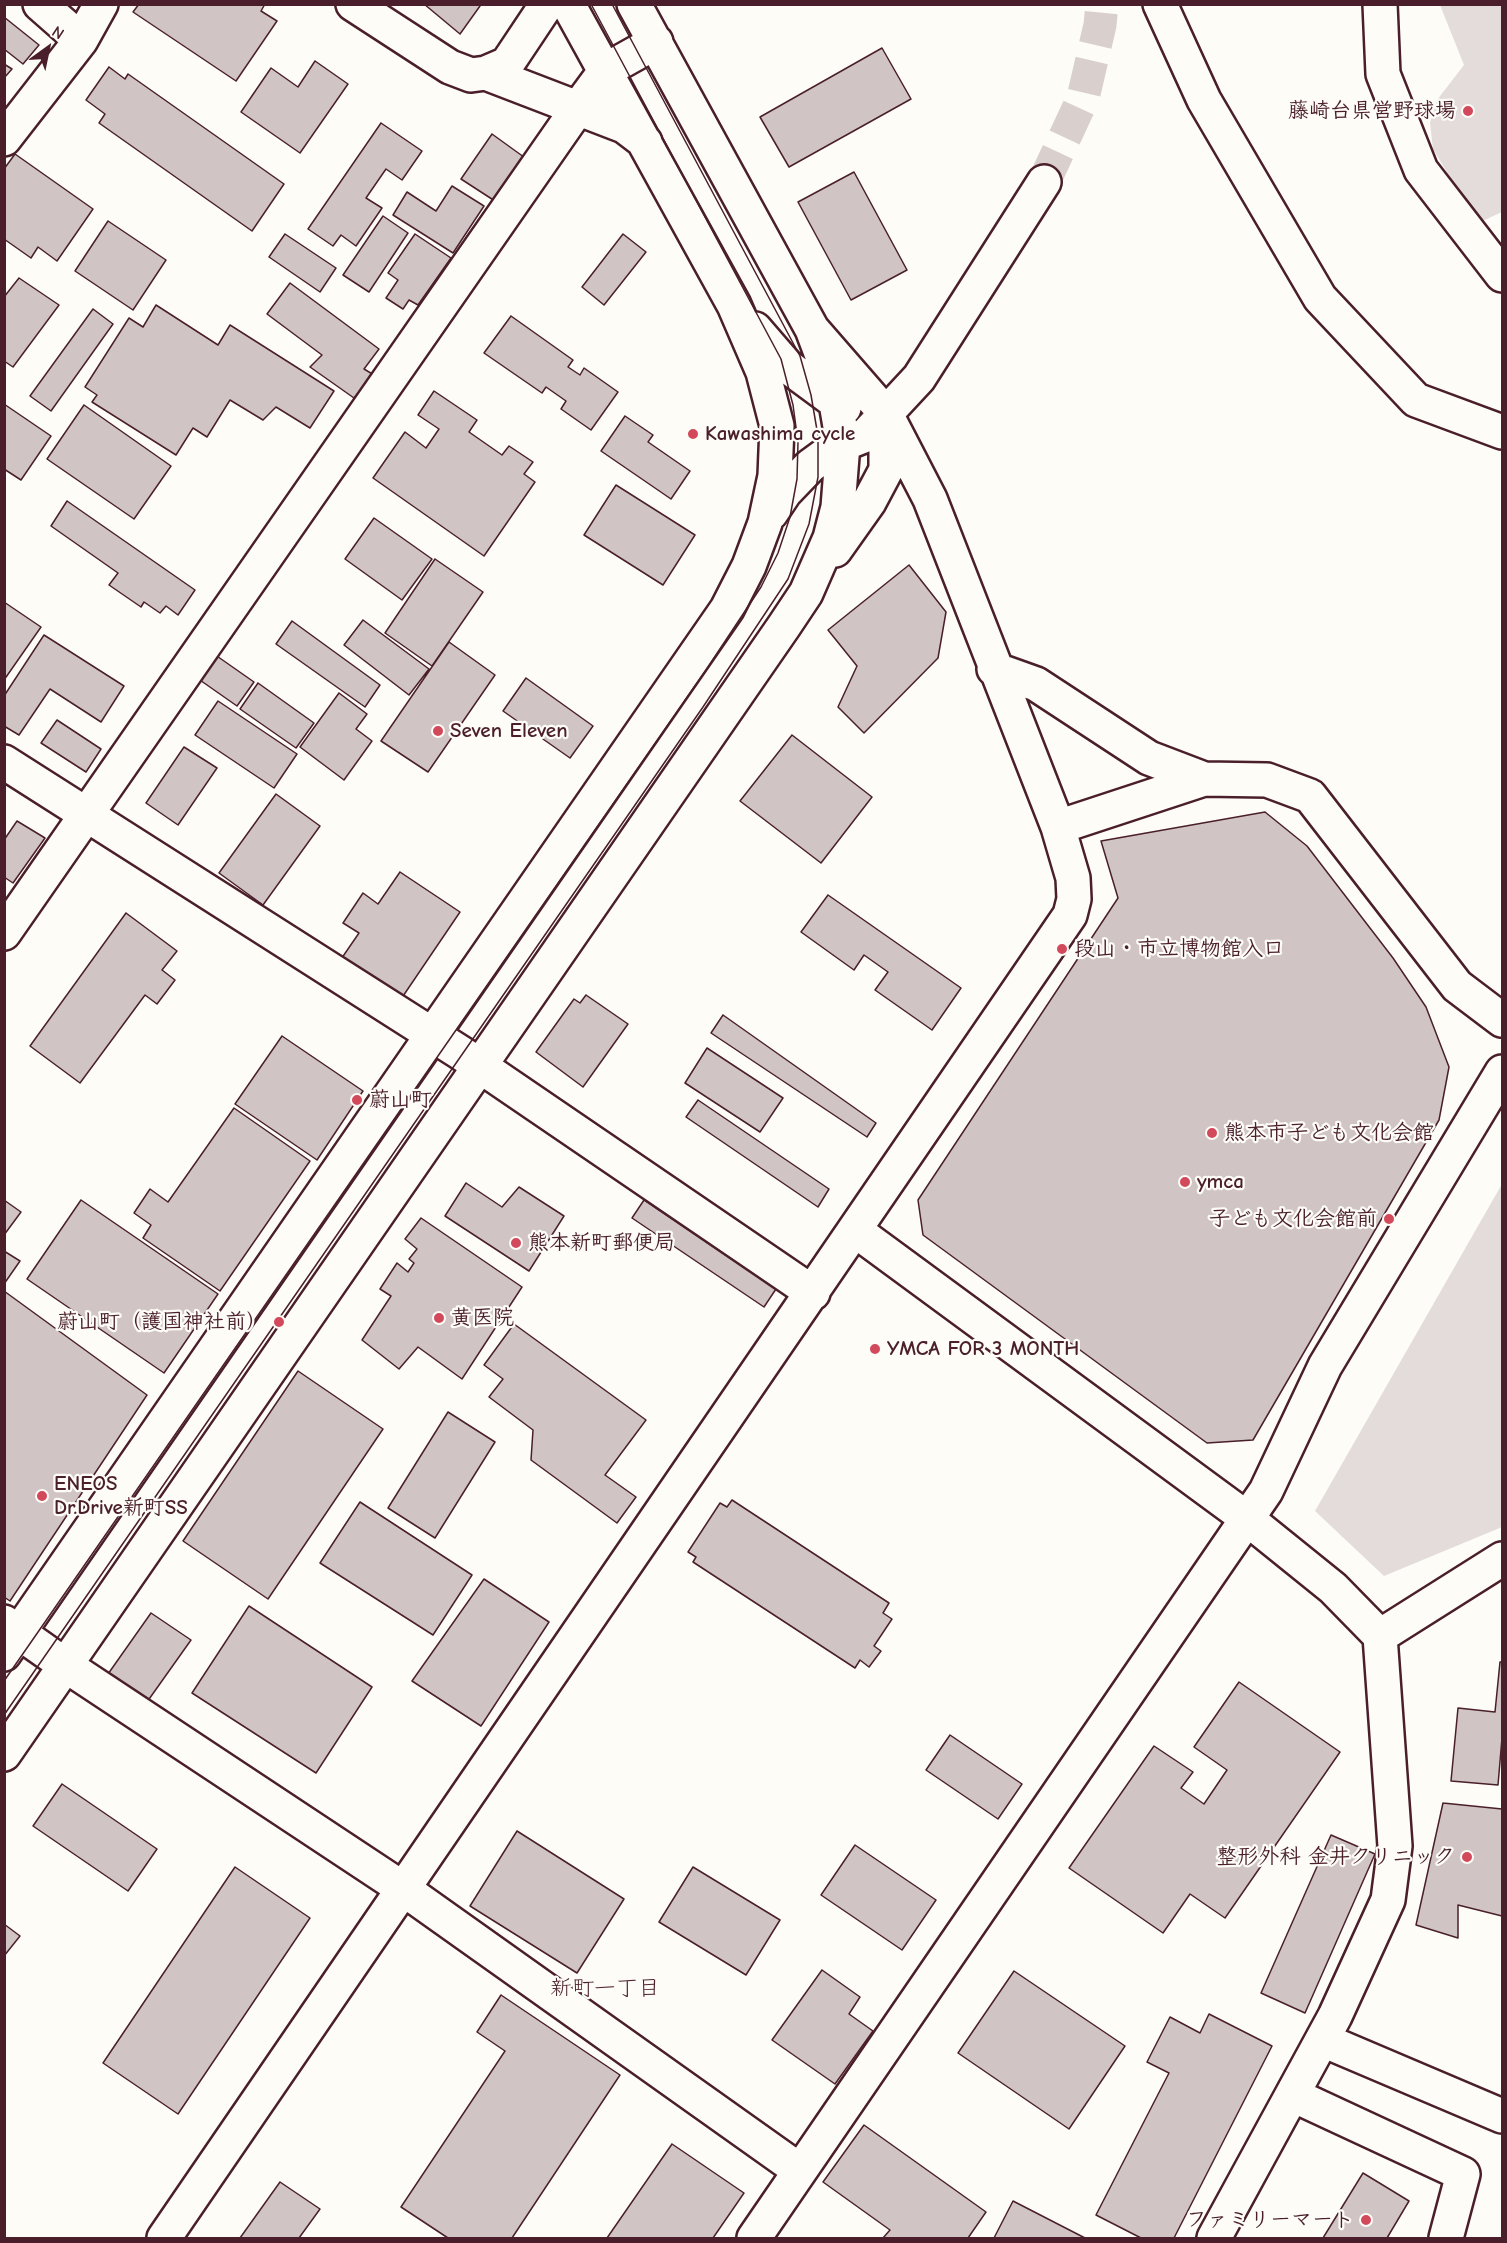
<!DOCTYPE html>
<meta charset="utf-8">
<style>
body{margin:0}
#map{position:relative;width:1507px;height:2243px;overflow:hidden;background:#fdfcf7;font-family:"Comic Neue",sans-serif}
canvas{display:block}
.frame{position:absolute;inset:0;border:6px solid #4a1f2b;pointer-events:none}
.north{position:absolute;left:18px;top:18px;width:60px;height:60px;-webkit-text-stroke:4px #fdfcf7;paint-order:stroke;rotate:33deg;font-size:16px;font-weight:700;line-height:24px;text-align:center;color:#4a1f2b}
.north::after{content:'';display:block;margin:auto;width:21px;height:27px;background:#4a1f2b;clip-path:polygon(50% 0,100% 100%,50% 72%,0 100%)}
</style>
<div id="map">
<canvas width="1507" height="2243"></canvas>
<div class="frame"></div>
<div class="north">N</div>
</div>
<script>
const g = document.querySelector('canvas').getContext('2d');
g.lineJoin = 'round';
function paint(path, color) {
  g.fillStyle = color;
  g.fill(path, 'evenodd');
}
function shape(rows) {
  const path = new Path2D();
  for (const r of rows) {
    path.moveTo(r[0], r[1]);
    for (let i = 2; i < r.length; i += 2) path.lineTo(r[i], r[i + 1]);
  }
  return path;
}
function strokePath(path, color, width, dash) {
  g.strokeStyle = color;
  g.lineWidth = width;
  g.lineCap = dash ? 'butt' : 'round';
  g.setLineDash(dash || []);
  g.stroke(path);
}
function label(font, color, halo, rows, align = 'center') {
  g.font = font + ' "Comic Neue","Klee One",sans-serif';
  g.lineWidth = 4.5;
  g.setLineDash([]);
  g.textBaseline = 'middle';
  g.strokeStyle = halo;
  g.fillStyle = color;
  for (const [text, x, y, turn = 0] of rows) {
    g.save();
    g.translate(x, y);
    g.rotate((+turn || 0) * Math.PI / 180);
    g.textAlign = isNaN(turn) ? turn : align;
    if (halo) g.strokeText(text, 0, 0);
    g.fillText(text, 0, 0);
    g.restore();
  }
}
const green = shape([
 [1440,5,1502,5,1502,212,1478,223,1433,149,1430,123,1437,100,1464,65],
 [1502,1184,1502,1527,1384,1576,1315,1511]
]);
const building = shape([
 [139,4,265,4,261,11,277,21,236,81,133,12,139,4],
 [424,4,478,4,480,6,460,34,424,4],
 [4,17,39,45,23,64,4,49,4,17],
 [882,48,911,99,789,167,760,117,882,48],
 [315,61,348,84,300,153,241,112,271,68,298,87,315,61],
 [4,64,12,69,4,78,4,64],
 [109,67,125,79,128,74,284,184,252,231,99,123,105,114,86,100,109,67],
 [381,123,422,151,402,180,386,169,366,198,382,208,356,246,341,235,333,246,308,229,381,123],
 [492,134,528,160,498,203,461,179,492,134],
 [15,154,93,209,57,261,38,247,31,258,4,239,4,169,15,154],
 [854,172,907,270,851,300,798,202,854,172],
 [452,186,484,206,453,253,393,215,407,192,436,211,452,186],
 [383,216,408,233,369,292,343,275,383,216],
 [108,221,166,260,133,310,75,271,108,221],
 [285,234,336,268,320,292,269,257,285,234],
 [415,234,451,258,418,305,409,300,403,309,386,298,398,280,388,273,415,234],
 [623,234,646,252,604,305,582,287,623,234],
 [19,278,59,305,13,367,4,361,4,297,19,278],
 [290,283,379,349,364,369,374,375,354,398,310,367,322,355,267,314,290,283],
 [156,305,218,345,230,325,334,391,310,428,276,407,263,420,230,400,207,437,193,428,176,455,92,402,97,395,85,387,129,318,143,327,156,305],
 [93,309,113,324,51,411,30,396,93,309],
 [511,316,573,360,568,367,580,375,584,368,618,392,591,430,561,409,566,401,546,387,542,393,484,353,511,316],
 [434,391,477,420,469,432,502,455,509,446,533,462,524,474,535,482,484,556,373,478,405,432,426,448,439,429,418,415,434,391],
 [4,404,51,436,21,480,4,469,4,404],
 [84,405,171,466,134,519,47,459,84,405],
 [625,416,653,435,648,442,690,471,671,499,601,451,625,416],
 [616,485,695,535,663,585,584,535,616,485],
 [67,501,195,590,178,615,166,606,160,613,144,602,141,607,109,585,118,573,51,526,67,501],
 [374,518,432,559,402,600,345,559,374,518],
 [435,559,483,592,432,666,385,633,435,559],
 [909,565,946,612,938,658,864,733,838,707,857,666,828,630,909,565],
 [4,602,41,627,4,680,4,602],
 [363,620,429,669,409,695,344,645,363,620],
 [292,621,380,685,365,707,276,644,292,621],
 [44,635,124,686,101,722,50,689,19,735,4,726,4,696,44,635],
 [449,642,495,675,428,772,381,741,449,642],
 [214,654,254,682,237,706,197,678,214,654],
 [526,678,593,726,570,758,503,711,526,678],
 [258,683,314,723,296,748,240,709,258,683],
 [339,693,367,714,356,729,372,741,344,780,300,747,339,693],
 [218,701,297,754,274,788,195,735,218,701],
 [57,720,101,749,86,772,41,743,57,720],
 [792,735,872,797,821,863,740,801,792,735],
 [184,747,217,768,178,825,146,803,184,747],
 [276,794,320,826,263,905,219,873,276,794],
 [1265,812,1307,846,1393,958,1426,1007,1449,1067,1439,1120,1253,1440,1207,1443,923,1235,918,1200,1118,898,1101,841,1265,812],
 [17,821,45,838,13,883,4,877,4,840,17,821],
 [400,872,460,912,397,1005,337,965,359,933,343,923,363,893,378,904,400,872],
 [828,895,961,988,932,1030,875,990,888,972,864,955,854,970,801,932,828,895],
 [126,913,177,951,162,970,175,980,157,1004,145,995,80,1083,30,1046,126,913],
 [586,995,628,1024,583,1087,536,1052,574,999,580,1003,586,995],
 [723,1015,876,1123,867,1137,711,1033,723,1015],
 [282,1036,363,1091,317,1160,235,1104,282,1036],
 [707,1048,783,1098,760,1132,685,1083,707,1048],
 [698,1100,829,1189,818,1207,686,1117,698,1100],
 [234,1108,310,1161,220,1291,143,1238,151,1225,134,1213,150,1189,168,1202,234,1108],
 [466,1183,502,1207,519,1187,564,1216,529,1271,445,1216,466,1183],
 [4,1200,21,1212,4,1235,4,1200],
 [81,1200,218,1294,164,1373,27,1279,81,1200],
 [644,1200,776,1289,764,1307,632,1218,644,1200],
 [421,1218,522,1287,462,1379,418,1347,399,1369,362,1340,391,1296,380,1289,397,1263,408,1272,414,1263,409,1259,417,1249,405,1239,421,1218],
 [4,1251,20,1261,4,1284,4,1251],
 [4,1291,147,1395,10,1601,4,1597,4,1291],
 [514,1324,646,1420,605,1475,636,1497,617,1523,531,1460,533,1430,489,1397,503,1379,484,1365,514,1324],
 [298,1371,383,1429,268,1599,183,1541,298,1371],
 [448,1412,495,1442,435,1538,388,1508,448,1412],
 [732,1500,889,1603,883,1613,892,1619,874,1646,881,1651,869,1667,860,1660,855,1668,693,1562,696,1557,688,1552,720,1503,727,1507,732,1500],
 [360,1502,472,1575,433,1635,320,1563,360,1502],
 [484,1579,549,1622,481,1726,412,1681,484,1579],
 [249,1606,372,1687,316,1773,192,1693,249,1606],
 [151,1613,191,1640,147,1702,108,1674,151,1613],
 [1500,1662,1502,1662,1502,1738,1498,1785,1451,1781,1458,1708,1495,1712,1500,1662],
 [1239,1682,1340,1752,1225,1918,1190,1894,1163,1933,1069,1868,1154,1746,1193,1772,1181,1788,1204,1804,1227,1770,1194,1747,1239,1682],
 [950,1735,1022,1784,998,1819,926,1770,950,1735],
 [62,1784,157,1849,128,1891,33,1826,62,1784],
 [1443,1803,1502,1809,1502,1916,1458,1905,1458,1938,1416,1925,1443,1803],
 [517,1831,624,1899,577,1973,470,1906,517,1831],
 [1331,1835,1375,1854,1305,2013,1261,1993,1331,1835],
 [855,1845,936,1900,902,1950,821,1895,855,1845],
 [235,1867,310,1918,178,2114,103,2063,235,1867],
 [693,1867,780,1920,746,1975,659,1922,693,1867],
 [4,1924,20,1936,4,1956,4,1924],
 [822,1970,860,1997,849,2014,873,2031,835,2084,772,2040,822,1970],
 [1014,1971,1125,2046,1069,2129,958,2053,1014,1971],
 [501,1995,620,2075,512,2238,448,2238,401,2207,505,2051,477,2032,501,1995],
 [1209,2014,1272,2046,1174,2238,1141,2238,1096,2215,1169,2073,1147,2062,1170,2017,1200,2033,1209,2014],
 [864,2125,986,2212,968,2238,883,2238,890,2230,823,2182,864,2125],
 [672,2144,744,2193,713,2238,607,2238,672,2144],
 [1363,2173,1409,2201,1387,2238,1323,2238,1363,2173],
 [280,2182,320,2209,299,2238,240,2238,280,2182],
 [1013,2201,1085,2238,994,2238,1013,2201]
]);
const minorTunnel = shape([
 [1044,182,1083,98,1100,25,1102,4]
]);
const minor = shape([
 [40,4,81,40],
 [353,4,450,67,471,75,486,73,507,64,547,4],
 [1160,4,1204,100,1320,298,1416,400,1502,432],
 [1380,4,1383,74,1421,170,1502,275],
 [486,73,624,126,645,142],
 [4,139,81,40,101,4],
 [755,329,787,366,844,408],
 [771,513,785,492,810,466,836,447,866,435,919,378,1044,182],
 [835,550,869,502,886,470,886,419],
 [994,669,1036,684,1149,758,1204,779],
 [4,762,461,1053,813,1293],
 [1058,827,1204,779,1267,780,1310,796,1457,986,1502,1020],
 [4,933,578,108,606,70,656,42],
 [856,1231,1245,1517,1333,1588,1380,1636,1395,1846,1388,1900,1335,2016,1214,2238],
 [4,1622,65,1665,402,1888,799,2170],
 [1380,1636,1502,1559],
 [4,1654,727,609,749,566,765,523,775,476,777,426,763,372,734,305,568,4],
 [4,1754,784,626,806,593,830,538,838,507,843,444,836,403,827,369,812,329,634,4],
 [1323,2040,1502,2116],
 [1293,2095,1463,2174,1446,2238],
 [164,2238,1070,915,1074,899,1073,878,1058,827,930,499,886,414,812,329],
 [754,2238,1266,1491,1325,1366,1502,1072]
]);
const tram = shape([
 [4,1681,706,670,761,587,778,553,790,517,797,479,798,442,793,405,781,359,591,4],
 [4,1715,703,707,788,579,809,524,818,477,818,436,811,395,800,356,612,4]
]);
const markers = [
 [1468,111,6,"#d1495b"],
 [693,434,6,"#d1495b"],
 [438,731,6,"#d1495b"],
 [1062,949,6,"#d1495b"],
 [357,1100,6,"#d1495b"],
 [1212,1133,6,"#d1495b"],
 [1185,1182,6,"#d1495b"],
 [1389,1219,6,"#d1495b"],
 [516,1243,6,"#d1495b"],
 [439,1318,6,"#d1495b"],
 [279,1322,6,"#d1495b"],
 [875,1349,6,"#d1495b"],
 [42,1496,6,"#d1495b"],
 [1467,1857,6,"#d1495b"],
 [1366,2220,6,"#d1495b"]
];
const poiNames = [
 ["藤崎台県営野球場",1456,111,"right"],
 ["Kawashima cycle",705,434],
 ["Seven Eleven",450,731],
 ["段山・市立博物館入口",1074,949],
 ["蔚山町",369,1100],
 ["熊本市子ども文化会館",1224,1133],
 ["ymca",1197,1182],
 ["子ども文化会館前",1377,1219,"right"],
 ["熊本新町郵便局",528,1243],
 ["黄医院",451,1318],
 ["蔚山町（護国神社前）",267,1322,"right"],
 ["YMCA FOR 3 MONTH",887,1349],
 ["ENEOS",54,1484],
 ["Dr.Drive新町SS",54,1508],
 ["整形外科 金井クリニック",1455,1857,"right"],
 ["ファミリーマート",1354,2220,"right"]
];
const neighbourhoodNames = [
 ["新町一丁目",605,1989]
];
paint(green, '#e3dcda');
paint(building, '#d0c5c4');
strokePath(building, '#4a1f2b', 1.5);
strokePath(minorTunnel, '#d9d0ce', 33, [33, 16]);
strokePath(minor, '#4a1f2b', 38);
strokePath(minor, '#fdfcf7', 33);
strokePath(tram, '#4a1f2b', 1.5);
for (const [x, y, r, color] of markers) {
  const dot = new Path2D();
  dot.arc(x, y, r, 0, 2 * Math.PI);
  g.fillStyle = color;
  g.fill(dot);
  strokePath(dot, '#fdfcf7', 2);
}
label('bold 21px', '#4a1f2b', '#fdfcf7', poiNames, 'left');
label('22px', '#4a1f2b', '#fdfcf7', neighbourhoodNames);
</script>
